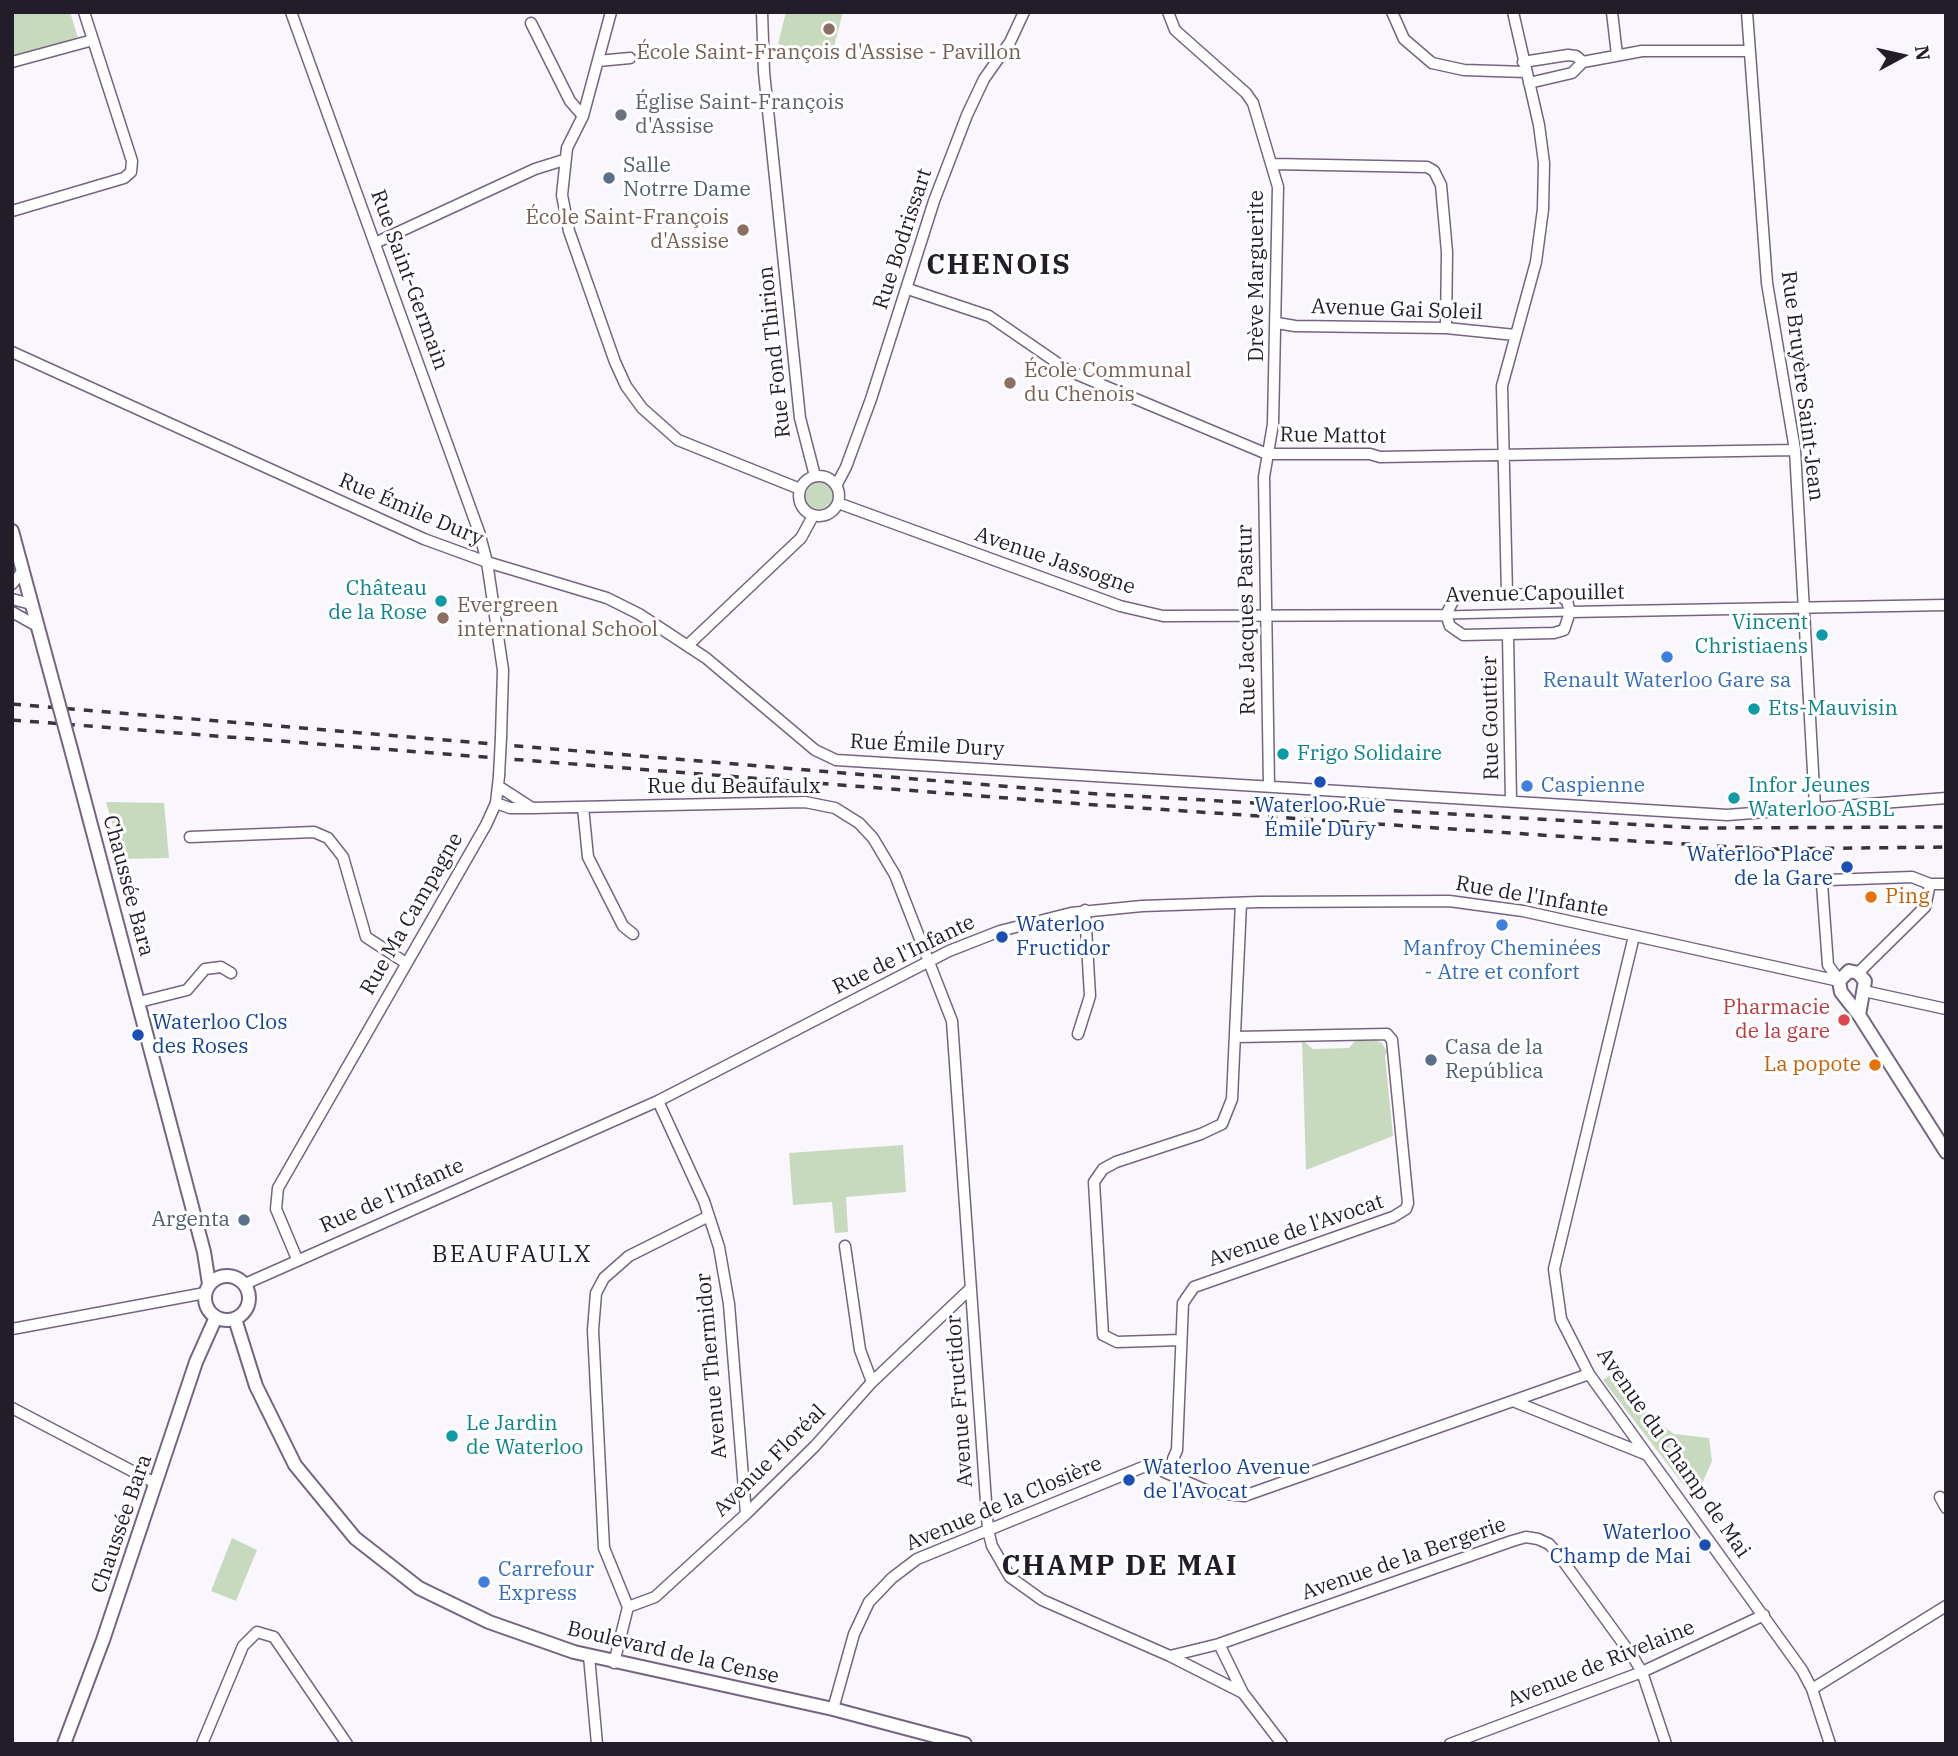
<!DOCTYPE html>
<meta charset="utf-8">
<style>
body{margin:0}
#map{position:relative;width:1958px;height:1756px;overflow:hidden;background:#faf6fd;font-family:"IBM Plex Serif",serif}
canvas{display:block}
.frame{position:absolute;inset:0;border:14px solid #231d29;pointer-events:none}
.north{position:absolute;left:1867px;top:21px;width:70px;height:70px;-webkit-text-stroke:5px #fff;paint-order:stroke;rotate:82deg;font-size:19px;font-weight:700;line-height:28px;text-align:center;color:#231d29}
.north::after{content:'';display:block;margin:auto;width:24px;height:32px;background:#231d29;clip-path:polygon(50% 0,100% 100%,50% 72%,0 100%)}
</style>
<div id="map">
<canvas width="1958" height="1756"></canvas>
<div class="frame"></div>
<div class="north">N</div>
</div>
<script>
const g = document.querySelector('canvas').getContext('2d');
g.lineJoin = 'round';
function paint(path, color) {
  g.fillStyle = color;
  g.fill(path, 'evenodd');
}
function shape(rows) {
  const path = new Path2D();
  for (const r of rows) {
    if (r.length === 3) {
      path.moveTo(r[0] + r[2], r[1]);
      path.arc(r[0], r[1], r[2], 0, 2 * Math.PI);
      continue;
    }
    path.moveTo(r[0], r[1]);
    for (let i = 2; i < r.length; i += 2) path.lineTo(r[i], r[i + 1]);
  }
  return path;
}
function strokePath(path, color, width, dash) {
  g.strokeStyle = color;
  g.lineWidth = width;
  g.lineCap = dash ? 'butt' : 'round';
  g.setLineDash(dash || []);
  g.stroke(path);
}
function label(font, color, halo, rows, align = 'center') {
  g.font = font + ' "IBM Plex Serif",serif';
  g.lineWidth = 6;
  g.setLineDash([]);
  g.textBaseline = 'middle';
  g.strokeStyle = halo;
  g.fillStyle = color;
  for (const [text, x, y, turn = 0] of rows) {
    g.save();
    g.translate(x, y);
    g.rotate((+turn || 0) * Math.PI / 180);
    g.textAlign = isNaN(turn) ? turn : align;
    if (halo) g.strokeText(text, 0, 0);
    g.fillText(text, 0, 0);
    g.restore();
  }
}
const green = shape([
 [12,12,70,12,78,38,12,56],
 [786,12,843,12,831,58,778,44],
 [819,496,15],
 [106,802,164,803,169,858,122,859],
 [1302,1040,1313,1049,1349,1048,1355,1041,1376,1040,1382,1043,1387,1052,1385,1056,1393,1136,1306,1170],
 [903,1145,906,1192,846,1197,848,1232,835,1233,832,1202,793,1205,789,1153],
 [1615,1371,1624,1392,1640,1396,1637,1406,1674,1434,1709,1438,1712,1461,1701,1486,1685,1487,1603,1380],
 [232,1538,257,1550,236,1601,211,1591]
]);
const pedestrian = shape([
 [1446,615,1570,612]
]);
const minor = shape([
 [291,12,479,532,487,562,503,670,501,737],
 [611,12,583,116,567,148,562,195,569,231,615,362,626,386,642,408,678,440,800,489],
 [762,12,764,72,800,418,815,476],
 [1168,12,1175,30,1246,93,1253,103,1278,187,1273,424,1264,477,1269,786],
 [1392,12,1404,39,1432,63,1464,70,1526,72],
 [1612,12,1617,55],
 [1747,12,1767,283,1795,450,1815,807],
 [531,23,570,101,583,116],
 [598,61,630,58],
 [12,62,93,40],
 [1523,62,1568,55,1576,56,1583,62,1572,73,1529,83],
 [1583,62,1642,51,1750,51],
 [1273,164,1427,167,1434,171,1441,185,1447,252,1446,328],
 [12,211,124,178,131,172,132,161,84,12],
 [375,243,535,169,564,160],
 [908,289,989,316,1069,371,1267,454,1370,454,1380,457,1795,450],
 [1277,323,1295,326,1446,328,1515,335],
 [12,352,424,539,487,562,607,598,639,614,706,658,815,750,836,760,1727,815,1946,798],
 [819,496,20],
 [836,486,846,467,871,399,934,201,967,115,984,79,1010,42,1024,12],
 [838,503,1120,606,1163,616,1446,615],
 [12,584,23,571],
 [1507,594,1502,386,1536,262,1543,209,1544,163,1539,125,1513,12],
 [1558,594,1567,601,1570,612,1564,630,1554,633,1463,635,1450,626,1446,615,1454,599,1463,595,1558,594],
 [12,599,31,604],
 [12,612,37,626],
 [1570,612,1946,605],
 [1508,635,1511,801],
 [688,645,801,538,813,516],
 [498,786,532,808],
 [496,803,510,808,532,808,805,802,835,808,859,823,873,838,895,875,952,1021,988,1530,992,1546,1010,1577,1042,1600,1170,1656,1243,1693],
 [583,807,588,857,623,926,633,934],
 [190,837,314,832,328,838,343,857,366,937,406,963],
 [1634,936,1554,1269,1561,1319,1589,1374,1802,1670,1812,1689,1830,1744],
 [1858,973,1925,907,1930,884],
 [1839,980,1828,965,1822,884,1828,880,1912,877,1930,884,1946,884],
 [1864,991,1946,1009],
 [139,1002,187,990,205,969,221,967,231,973],
 [1078,1034,1090,996,1085,910],
 [658,1101,704,1201,719,1247,729,1304,746,1514],
 [845,1246,860,1350,872,1382],
 [297,1259,276,1209,278,1188,486,825,496,803,499,776],
 [245,1284,658,1101,949,951,1000,931,1071,913,1142,906,1259,902,1449,901,1523,911,1839,981],
 [12,1329,205,1293],
 [1181,1340,1117,1342,1103,1335,1094,1182,1103,1169,1116,1162,1201,1134,1222,1124,1232,1099,1241,903],
 [1513,1401,1645,1454],
 [12,1408,155,1483],
 [1179,1479,1173,1459,1177,1450,1183,1303,1194,1287,1393,1217,1406,1209,1408,1203,1392,1040,1387,1034,1237,1037],
 [1940,1497,1946,1508],
 [628,1607,604,1548,593,1330,596,1293,604,1278,629,1256,709,1216],
 [1219,1644,1243,1693,1282,1744],
 [589,1656,597,1744],
 [1170,1656,1219,1644,1512,1541,1526,1537,1538,1539,1549,1544,1558,1554,1633,1657,1642,1672,1666,1744],
 [614,1663,628,1607,655,1597,746,1514,815,1446,872,1382,971,1288],
 [1812,1689,1946,1606],
 [833,1709,854,1634,869,1602,892,1578,917,1559,1143,1467,1153,1467,1210,1492,1244,1496,1589,1374],
 [202,1744,243,1646,257,1632,274,1637,347,1744],
 [1450,1744,1642,1672,1764,1615]
]);
const tertiary = shape([
 [1859,1015,1865,981,1858,973,1849,971,1839,981,1841,992,1859,1015,1946,1152]
]);
const secondary = shape([
 [12,531,56,694],
 [72,753,204,1252,209,1284],
 [227,1298,22],
 [235,1319,256,1386,295,1465,355,1538,419,1588,489,1622,574,1652,833,1709,965,1744],
 [64,1744,103,1640,196,1362,216,1317]
]);
const rail = shape([
 [12,704,1097,794,1698,828,1946,827],
 [12,720,1096,805,1600,839,1770,849,1946,847]
]);
const minorBridge = shape([
 [499,776,501,737]
]);
const secondaryBridge = shape([
 [56,694,72,753]
]);
const markers = [
 [829,29,7,"#8d6e63"],
 [621,115,7,"#6b7280"],
 [609,178,7,"#5c6f8a"],
 [743,230,7,"#8d6e63"],
 [1010,383,7,"#8d6e63"],
 [441,601,7,"#0f9aa8"],
 [443,618,7,"#8d6e63"],
 [1822,635,7,"#0f9aa8"],
 [1667,657,7,"#3f7fe0"],
 [1754,709,7,"#0f9aa8"],
 [1283,754,7,"#0f9aa8"],
 [1320,782,7,"#1a4fb4"],
 [1527,786,7,"#3f7fe0"],
 [1734,798,7,"#0f9aa8"],
 [1847,867,7,"#1a4fb4"],
 [1871,897,7,"#e8710a"],
 [1502,925,7,"#3f7fe0"],
 [1002,937,7,"#1a4fb4"],
 [1844,1020,7,"#e0444e"],
 [138,1035,7,"#1a4fb4"],
 [1431,1060,7,"#5c6f8a"],
 [1875,1065,7,"#e8710a"],
 [244,1220,7,"#5c6f8a"],
 [452,1436,7,"#0f9aa8"],
 [1129,1480,7,"#1a4fb4"],
 [1705,1545,7,"#1a4fb4"],
 [484,1582,7,"#3f7fe0"]
];
const educationNames = [
 ["École Saint-François d'Assise - Pavillon",829,53,"center"],
 ["École Saint-François",729,218,"right"],
 ["d'Assise",729,242,"right"],
 ["École Communal",1024,371],
 ["du Chenois",1024,395],
 ["Evergreen",457,606],
 ["international School",457,630]
];
const worshipNames = [
 ["Église Saint-François",635,103],
 ["d'Assise",635,127]
];
const serviceNames = [
 ["Salle",623,166],
 ["Notrre Dame",623,190],
 ["Casa de la",1445,1048],
 ["República",1445,1072],
 ["Argenta",230,1220,"right"]
];
const streetNames = [
 ["Rue Bodrissart",903,239,-72],
 ["Drève Marguerite",1257,276,-90],
 ["Rue Saint-Germain",409,280,70],
 ["Avenue Gai Soleil",1397,310,2],
 ["Rue Fond Thirion",775,352,-96],
 ["Rue Bruyère Saint-Jean",1802,386,83],
 ["Rue Mattot",1333,436,1],
 ["Rue Émile Dury",411,510,23],
 ["Avenue Jassogne",1055,561,19],
 ["Avenue Capouillet",1535,594,-1],
 ["Rue Jacques Pastur",1247,620,-91],
 ["Rue Gouttier",1491,718,-91],
 ["Rue Émile Dury",927,746,3],
 ["Rue du Beaufaulx",734,787],
 ["Chaussée Bara",128,886,75],
 ["Rue de l'Infante",1532,897,10],
 ["Rue Ma Campagne",412,914,-60],
 ["Rue de l'Infante",904,955,-26],
 ["Rue de l'Infante",392,1196,-24],
 ["Avenue de l'Avocat",1296,1231,-19],
 ["Avenue Thermidor",712,1366,-95],
 ["Avenue Fructidor",960,1401,-94],
 ["Avenue du Champ de Mai",1673,1453,55],
 ["Avenue Floréal",770,1461,-45],
 ["Avenue de la Closière",1004,1504,-23],
 ["Chaussée Bara",122,1524,-71],
 ["Avenue de la Bergerie",1404,1559,-19],
 ["Boulevard de la Cense",673,1653,13],
 ["Avenue de Rivelaine",1601,1664,-22]
];
const cultureNames = [
 ["Château",427,589,"right"],
 ["de la Rose",427,613,"right"],
 ["Vincent",1808,623,"right"],
 ["Christiaens",1808,647,"right"],
 ["Ets-Mauvisin",1768,709],
 ["Frigo Solidaire",1297,754],
 ["Infor Jeunes",1748,786],
 ["Waterloo ASBL",1748,810],
 ["Le Jardin",466,1424],
 ["de Waterloo",466,1448]
];
const shopNames = [
 ["Renault Waterloo Gare sa",1667,681],
 ["Caspienne",1541,786,"left"],
 ["Manfroy Cheminées",1502,949],
 ["- Atre et confort",1502,973],
 ["Carrefour",498,1570,"left"],
 ["Express",498,1594,"left"]
];
const transitNames = [
 ["Waterloo Rue",1320,806,"center"],
 ["Émile Dury",1320,830,"center"],
 ["Waterloo Place",1833,855,"right"],
 ["de la Gare",1833,879,"right"],
 ["Waterloo",1016,925],
 ["Fructidor",1016,949],
 ["Waterloo Clos",152,1023],
 ["des Roses",152,1047],
 ["Waterloo Avenue",1143,1468],
 ["de l'Avocat",1143,1492],
 ["Waterloo",1691,1533,"right"],
 ["Champ de Mai",1691,1557,"right"]
];
const foodNames = [
 ["Ping",1885,897],
 ["La popote",1861,1065,"right"]
];
const healthNames = [
 ["Pharmacie",1830,1008],
 ["de la gare",1830,1032]
];
const quarterNames = [
 ["BEAUFAULX",512,1255]
];
const districtNames = [
 ["CHENOIS",999,266],
 ["CHAMP DE MAI",1120,1567]
];
paint(green, '#c7dabe');
strokePath(pedestrian, '#746482', 10);
strokePath(minor, '#746482', 13);
strokePath(tertiary, '#746482', 16);
strokePath(secondary, '#746482', 16);
strokePath(pedestrian, '#fff', 7);
strokePath(minor, '#fff', 10);
strokePath(tertiary, '#fff', 12);
strokePath(secondary, '#fff', 12);
strokePath(rail, '#39333f', 3.5, [9, 9]);
strokePath(minorBridge, '#746482', 13, []);
strokePath(secondaryBridge, '#746482', 16, []);
strokePath(minorBridge, '#fff', 10);
strokePath(secondaryBridge, '#fff', 12);
for (const [x, y, r, color] of markers) {
  const dot = new Path2D();
  dot.arc(x, y, r, 0, 2 * Math.PI);
  g.fillStyle = color;
  g.fill(dot);
  strokePath(dot, '#fff', 2.5);
}
label('21px', '#785e54', '#fff', educationNames, 'left');
label('21px', '#5b616d', '#fff', worshipNames, 'left');
label('21px', '#4e5e75', '#fff', serviceNames, 'left');
label('21px', '#231d29', '#fff', streetNames);
label('21px', '#0d838f', '#fff', cultureNames, 'left');
label('21px', '#366cbe', '#fff', shopNames);
label('21px', '#164399', '#fff', transitNames, 'left');
label('21px', '#c56008', '#fff', foodNames, 'left');
label('21px', '#be3a42', '#fff', healthNames, 'right');
g.letterSpacing = '2px';
label('24px', '#231d29', '#fff', quarterNames);
g.letterSpacing = '0px';
g.letterSpacing = '2px';
label('bold 28px', '#231d29', '#fff', districtNames);
g.letterSpacing = '0px';
</script>
